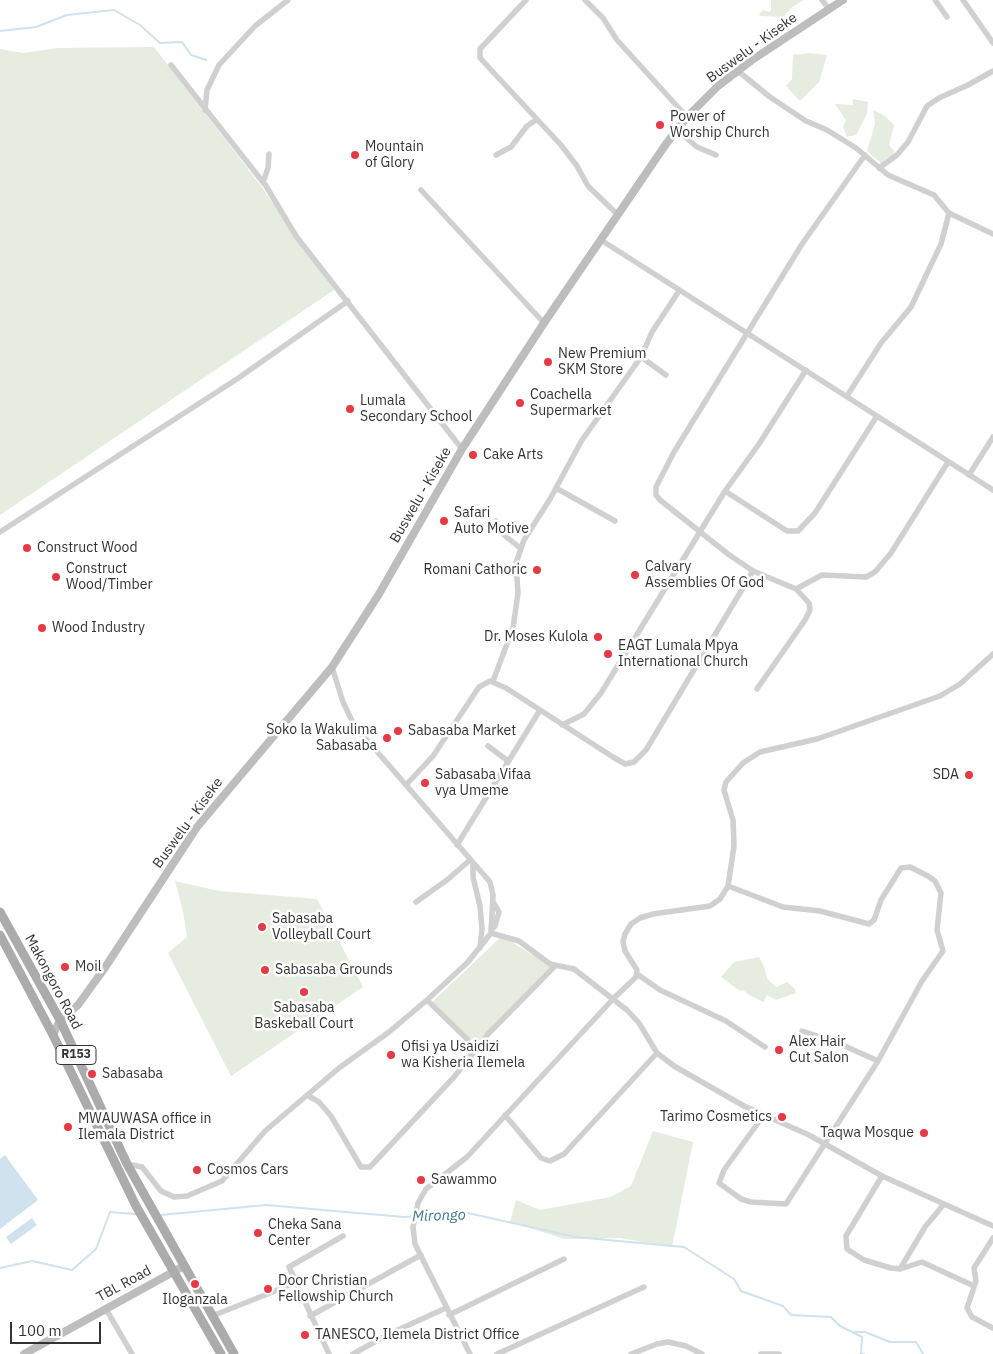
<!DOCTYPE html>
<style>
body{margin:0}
#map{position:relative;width:993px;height:1354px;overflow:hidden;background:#fff;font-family:"IBM Plex Sans",sans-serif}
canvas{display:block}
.scale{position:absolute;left:10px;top:1322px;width:91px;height:22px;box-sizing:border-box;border:2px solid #333;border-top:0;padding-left:6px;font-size:15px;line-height:18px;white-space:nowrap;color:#333;-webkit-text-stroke:4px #fff;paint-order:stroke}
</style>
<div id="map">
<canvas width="993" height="1354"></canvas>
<div class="scale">100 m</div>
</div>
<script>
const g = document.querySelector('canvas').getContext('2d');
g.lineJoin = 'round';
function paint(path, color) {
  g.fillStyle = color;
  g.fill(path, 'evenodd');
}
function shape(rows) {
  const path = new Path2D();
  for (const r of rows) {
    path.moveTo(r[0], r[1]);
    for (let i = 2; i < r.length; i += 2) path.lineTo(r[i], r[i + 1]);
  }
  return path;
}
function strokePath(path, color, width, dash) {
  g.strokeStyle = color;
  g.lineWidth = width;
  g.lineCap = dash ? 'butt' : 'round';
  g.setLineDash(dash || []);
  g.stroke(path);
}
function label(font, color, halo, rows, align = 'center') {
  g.font = font + ' "IBM Plex Sans",sans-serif';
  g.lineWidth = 5;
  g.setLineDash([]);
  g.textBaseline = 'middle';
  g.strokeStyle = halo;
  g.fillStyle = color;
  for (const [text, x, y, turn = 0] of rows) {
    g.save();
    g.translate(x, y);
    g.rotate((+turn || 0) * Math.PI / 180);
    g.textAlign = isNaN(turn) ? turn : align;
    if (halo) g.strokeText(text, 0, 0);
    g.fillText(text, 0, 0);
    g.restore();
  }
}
const green = shape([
 [771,0,804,0,792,7,783,17,761,16,759,14,763,10,769,12,771,10],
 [154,47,261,186,334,290,0,515,0,49,23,53,58,48],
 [810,53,827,55,819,82,800,101,786,86,792,79,793,55],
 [853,99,868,102,867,114,856,135,847,137,843,127,846,120,835,104,853,105],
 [873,110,885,116,894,125,889,145,895,152,889,161,882,164,867,151,875,124],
 [175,881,219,891,317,899,363,987,231,1076,168,953,187,937,183,911],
 [502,936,554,968,474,1048,430,1004],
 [759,957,765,969,767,979,776,987,787,982,795,989,796,993,776,1000,767,995,764,1002,749,995,743,990,740,991,721,977,734,962],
 [653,1131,693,1142,672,1247,620,1238,565,1239,510,1222,516,1200,540,1210,611,1197,631,1186]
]);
const water = shape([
 [5,1155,38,1200,0,1229,0,1159],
 [32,1218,37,1225,11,1244,6,1237]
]);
const stream = shape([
 [0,31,36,27,67,15,114,10,140,25,160,43,182,42,191,55,206,60],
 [161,1215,266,1205,404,1217,468,1213,575,1237,684,1247,734,1279,741,1291,783,1306,791,1315,831,1317,840,1326,862,1337,861,1354,864,1354],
 [0,1268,32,1261,72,1270,96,1249,110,1212,136,1214],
 [852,1332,865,1332,890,1342,916,1342,923,1354]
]);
const street = shape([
 [526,0,480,49,480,58,561,145,577,166,588,186,618,215],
 [585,0,603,18,617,40,687,117],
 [822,0,829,9],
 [935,0,947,17],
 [963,0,993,43],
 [171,65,266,186,296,236,462,449],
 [738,71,770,97,806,121,827,130,856,148,888,175,934,195,949,213,993,234],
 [205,110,207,90,219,65,255,26,288,0],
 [677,130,697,147,716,155],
 [496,155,511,147,527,126,536,120],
 [879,168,897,155,908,142,927,106,939,98,968,85,993,71],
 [263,182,268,168,269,154],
 [421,190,544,323],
 [601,240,993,490],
 [641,357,666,375],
 [847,396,881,343,911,307,941,244,949,213],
 [969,475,993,437],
 [556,488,615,521],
 [725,491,787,531,798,531,815,513,877,416],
 [496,521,503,534,520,548],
 [0,532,237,379,348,301],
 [796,589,822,575,866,577,875,572,891,553,948,462],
 [493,681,513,628,518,593,516,563,524,540,550,499,582,440,641,357,652,332,679,291],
 [757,689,805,620,810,610,809,603,796,589,753,571,728,554,660,500,656,495,656,487,674,452,802,244,865,155],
 [562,725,584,714,601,693,725,491,759,444,806,370],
 [488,746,508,761],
 [406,785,433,756,479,687,490,681,506,688,613,757,625,764,634,762,646,750,753,571],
 [457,845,540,710],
 [473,864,473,877,480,906,482,929,480,948],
 [728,886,783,907,820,911,869,924,874,920,881,900,901,868,910,867,928,876,935,881,941,893,937,930,943,951,922,981,878,1061,786,1204,751,1202,741,1199,719,1183,724,1170,763,1116],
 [416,902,447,880,470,860],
 [491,930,495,926,499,912,493,902],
 [491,933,519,941,550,964,574,969,627,1010,639,1023,657,1053,674,1066,744,1106,809,1135,882,1176,993,1226],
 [637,974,660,990,726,1021,765,1047],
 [427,1000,467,1039,471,1047,471,1057],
 [802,1031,836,1042,878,1061],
 [307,1095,319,1102,331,1116,361,1167,370,1167,454,1077,489,1033,555,966],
 [505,1115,541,1158,550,1161,564,1154,657,1053],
 [127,1164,142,1167,161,1191,174,1197,187,1196,222,1181,265,1131,339,1068,389,1032,427,1000,468,962,491,933,493,895,490,882,354,725,343,702,332,667],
 [882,1176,846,1236,847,1249,864,1260,891,1268,900,1269,922,1262,974,1286],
 [993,1238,974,1268,976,1281,967,1308,972,1317,993,1328],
 [900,1269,925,1227,944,1204],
 [106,1309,132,1354],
 [449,1315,564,1259],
 [212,1316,295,1283],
 [310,1316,421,1255],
 [329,1354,289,1267,343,1236],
 [353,1354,389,1334,446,1308],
 [470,1354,415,1244,413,1227,418,1203,426,1189,467,1157,613,999,636,977,637,970,625,951,623,942,625,934,631,924,640,918,653,914,710,906,720,899,728,886,734,846,733,820,724,790,726,782,743,763,760,752,817,739,940,696,960,684,993,654],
 [497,1354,644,1287],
 [631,1354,657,1344,668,1342,686,1346,702,1354],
 [761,1354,779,1354]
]);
const secondary = shape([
 [53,1035,60,1020,78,1005,104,969,197,827,332,667,379,594,462,449,544,323,666,144,687,117,718,86,752,60,843,0],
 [24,1354,184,1266]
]);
const primary = shape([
 [0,912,60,1020,127,1164,234,1354],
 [0,935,53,1035,136,1206,221,1354]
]);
const markers = [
 [660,125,5,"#e63946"],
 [355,155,5,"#e63946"],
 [548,362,5,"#e63946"],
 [520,403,5,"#e63946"],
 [350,409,5,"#e63946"],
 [473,455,5,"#e63946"],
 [444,521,5,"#e63946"],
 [27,548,5,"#e63946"],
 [537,570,5,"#e63946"],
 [635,575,5,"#e63946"],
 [56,577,5,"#e63946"],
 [42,628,5,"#e63946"],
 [598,637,5,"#e63946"],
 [608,654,5,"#e63946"],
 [398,731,5,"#e63946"],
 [387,738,5,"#e63946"],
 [969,775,5,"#e63946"],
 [425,783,5,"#e63946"],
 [262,927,5,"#e63946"],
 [65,967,5,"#e63946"],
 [265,970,5,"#e63946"],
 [304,992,5,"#e63946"],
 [779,1050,5,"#e63946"],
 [391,1055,5,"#e63946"],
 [92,1074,5,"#e63946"],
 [782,1117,5,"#e63946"],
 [68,1127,5,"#e63946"],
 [924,1133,5,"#e63946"],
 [197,1170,5,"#e63946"],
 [421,1180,5,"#e63946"],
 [258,1233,5,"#e63946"],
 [195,1284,5,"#e63946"],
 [268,1289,5,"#e63946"],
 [305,1335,5,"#e63946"]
];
const shields = [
 [76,1055,40]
];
const shieldNames = [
 ["R153",76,1055]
];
const streetNames = [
 ["Buswelu - Kiseke",752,48,-36],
 ["Buswelu - Kiseke",421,495,-60],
 ["Buswelu - Kiseke",188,823,-54],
 ["Makongoro Road",53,982,62],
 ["TBL Road",124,1284,-29]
];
const poiNames = [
 ["Power of",670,117],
 ["Worship Church",670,133],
 ["Mountain",365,147],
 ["of Glory",365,163],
 ["New Premium",558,354],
 ["SKM Store",558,370],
 ["Coachella",530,395],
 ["Supermarket",530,411],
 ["Lumala",360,401],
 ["Secondary School",360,417],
 ["Cake Arts",483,455],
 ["Safari",454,513],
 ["Auto Motive",454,529],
 ["Construct Wood",37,548],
 ["Calvary",645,567],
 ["Assemblies Of God",645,583],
 ["Construct",66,569],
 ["Wood/Timber",66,585],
 ["Romani Cathoric",527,570,"right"],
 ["Wood Industry",52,628],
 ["Dr. Moses Kulola",588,637,"right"],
 ["EAGT Lumala Mpya",618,646],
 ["International Church",618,662],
 ["Soko la Wakulima",377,730,"right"],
 ["Sabasaba",377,746,"right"],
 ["Sabasaba Market",408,731],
 ["Sabasaba Vifaa",435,775],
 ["vya Umeme",435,791],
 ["SDA",959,775,"right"],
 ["Sabasaba",272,919],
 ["Volleyball Court",272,935],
 ["Moil",75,967],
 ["Sabasaba Grounds",275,970],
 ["Sabasaba",304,1008,"center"],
 ["Baskeball Court",304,1024,"center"],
 ["Alex Hair",789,1042],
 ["Cut Salon",789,1058],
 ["Ofisi ya Usaidizi",401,1047],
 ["wa Kisheria Ilemela",401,1063],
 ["Sabasaba",102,1074],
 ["Tarimo Cosmetics",772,1117,"right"],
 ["MWAUWASA office in",78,1119],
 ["Ilemala District",78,1135],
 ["Taqwa Mosque",914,1133,"right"],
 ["Cosmos Cars",207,1170],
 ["Sawammo",431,1180],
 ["Cheka Sana",268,1225],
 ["Center",268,1241],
 ["Door Christian",278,1281],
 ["Fellowship Church",278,1297],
 ["Iloganzala",195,1300,"center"],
 ["TANESCO, Ilemela District Office",315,1335]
];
const waterNames = [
 ["Mirongo",439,1216,-2]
];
paint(green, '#e6ecdf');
paint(water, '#cfe2ee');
strokePath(stream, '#cfe2ee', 2);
strokePath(street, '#d0d0d0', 5.5);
strokePath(secondary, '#bdbdbd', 8);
strokePath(primary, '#ababab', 9);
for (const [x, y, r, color] of markers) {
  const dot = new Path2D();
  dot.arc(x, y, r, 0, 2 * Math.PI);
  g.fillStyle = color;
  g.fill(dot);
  strokePath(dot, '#fff', 2);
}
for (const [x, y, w] of shields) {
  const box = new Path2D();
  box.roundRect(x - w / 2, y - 9.5, w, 19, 4);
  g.fillStyle = '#fff';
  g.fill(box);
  strokePath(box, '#333', 1);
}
label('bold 12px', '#333', null, shieldNames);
label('14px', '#333', '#fff', streetNames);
label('14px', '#333', '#fff', poiNames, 'left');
label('italic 15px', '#3f7597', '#fff', waterNames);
</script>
